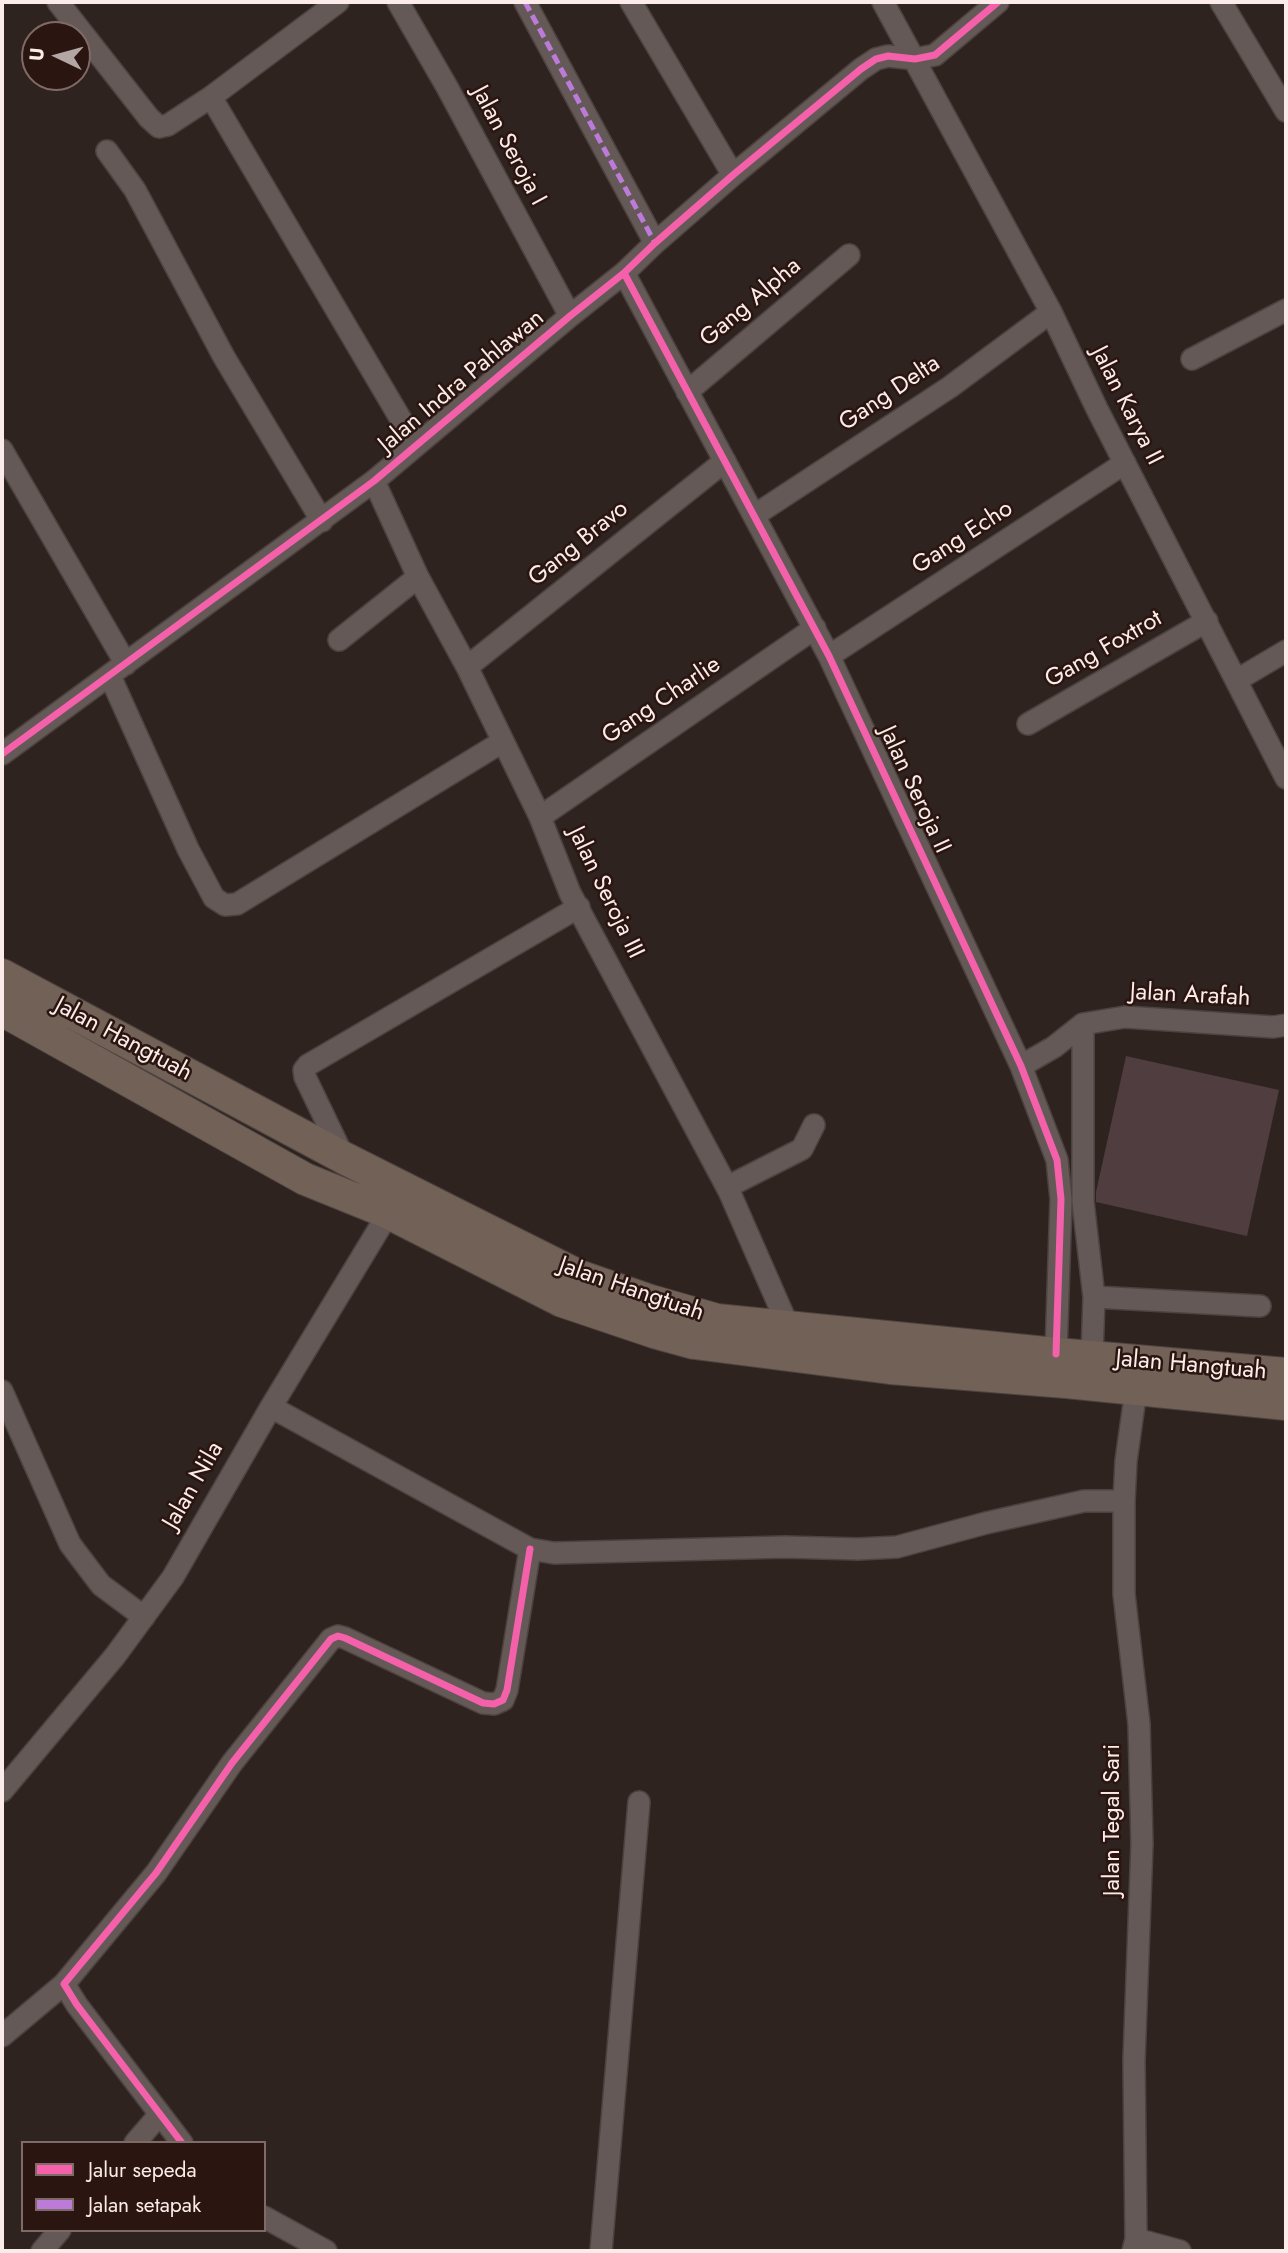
<!DOCTYPE html>
<style>
body{margin:0}
#map{position:relative;width:1288px;height:2253px;overflow:hidden;background:#2f2320;font-family:Jost,sans-serif}
canvas{display:block}
.frame{position:absolute;inset:0;border:4px solid #fcece9;pointer-events:none}
.legend{position:absolute;left:21px;top:2141px;width:245px;height:91px;box-sizing:border-box;background:#2a1511;border:2px solid #7e6b67;margin:0;padding:9px 12px;list-style:none;font-size:21px;color:#fcece9}
.legend li{display:flex;align-items:center;gap:14px;height:35px}
.legend b{width:35px;border:2px solid #7e6b67}
.north{position:absolute;left:21px;top:21px;width:70px;height:70px;box-sizing:border-box;background:#2a1511;border:2px solid #7e6b67;border-radius:50%;rotate:275deg;font-size:19px;font-weight:700;line-height:28px;text-align:center;color:#fcece9}
.north::after{content:'';display:block;margin:auto;width:24px;height:32px;background:#b4a6a3;clip-path:polygon(50% 0,100% 100%,50% 72%,0 100%)}
</style>
<div id="map">
<canvas width="1288" height="2253"></canvas>
<div class="frame"></div>
<ul class="legend">
<li><b style="height:9px;background:#f560ab"></b>Jalur sepeda</li>
<li><b style="height:9px;background:#bd7bd9"></b>Jalan setapak</li>
</ul>
<div class="north">U</div>
</div>
<script>
const g = document.querySelector('canvas').getContext('2d');
g.lineJoin = 'round';
function paint(path, color) {
  g.fillStyle = color;
  g.fill(path, 'evenodd');
}
function shape(rows) {
  const path = new Path2D();
  for (const r of rows) {
    path.moveTo(r[0], r[1]);
    for (let i = 2; i < r.length; i += 2) path.lineTo(r[i], r[i + 1]);
  }
  return path;
}
function strokePath(path, color, width, dash) {
  g.strokeStyle = color;
  g.lineWidth = width;
  g.lineCap = dash ? 'butt' : 'round';
  g.setLineDash(dash || []);
  g.stroke(path);
}
function label(font, color, halo, rows, align = 'center') {
  g.font = font + ' Jost,sans-serif';
  g.lineWidth = 5;
  g.setLineDash([]);
  g.textBaseline = 'middle';
  g.strokeStyle = halo;
  g.fillStyle = color;
  for (const [text, x, y, turn = 0] of rows) {
    g.save();
    g.translate(x, y);
    g.rotate((+turn || 0) * Math.PI / 180);
    g.textAlign = isNaN(turn) ? turn : align;
    if (halo) g.strokeText(text, 0, 0);
    g.fillText(text, 0, 0);
    g.restore();
  }
}
const building = shape([
 [1126,1056,1279,1090,1247,1236,1096,1202,1096,1192]
]);
const minor = shape([
 [58,2,149,118,159,127,168,125,211,97,338,2],
 [398,2,447,87,570,316],
 [525,2,655,243],
 [631,2,733,175],
 [883,2,1051,312,1097,409,1286,778],
 [1221,2,1286,111],
 [211,97,416,445],
 [107,151,135,190,224,357,322,521],
 [624,273,829,656,1021,1066,1057,1160,1061,1199,1056,1354],
 [1192,359,1286,310],
 [687,392,849,255],
 [2,450,126,664],
 [374,481,418,577,467,667,540,817,570,893,729,1191,789,1328],
 [755,515,950,387,1051,312],
 [339,640,418,577],
 [829,656,1125,463],
 [467,667,725,461],
 [110,676,188,849,214,898,225,905,237,904,502,742],
 [1237,680,1286,651],
 [1028,724,1207,621],
 [2,754,374,481,570,316,624,273,655,243,733,175,861,69,876,59,888,56,915,59,935,55,998,2],
 [540,817,815,628],
 [1083,1024,1083,1202,1094,1297,1092,1357],
 [1021,1066,1054,1047,1083,1024,1125,1017,1273,1027,1286,1025],
 [344,1158,305,1077,304,1070,308,1065,579,907],
 [729,1191,733,1184,802,1149,814,1125],
 [1094,1297,1260,1306],
 [2,1391,70,1544,101,1585,144,1617],
 [271,1407,530,1549,554,1553,785,1547,858,1549,897,1547,986,1523,1084,1501,1124,1501],
 [2,1791,115,1656,173,1577,271,1407,394,1204],
 [2,2036,64,1984],
 [135,2143,160,2114],
 [182,2143,77,2005,64,1984,156,1873,232,1763,331,1639,338,1636,345,1638,483,1703,494,1704,503,1700,507,1690,530,1549],
 [264,2217,326,2251],
 [1136,2239,1180,2251],
 [42,2251,60,2230],
 [601,2251,639,1802],
 [1133,2251,1136,2239,1134,2060,1142,1844,1139,1724,1124,1594,1124,1501,1126,1461,1136,1390]
]);
const highway = shape([
 [2,975,344,1158,467,1220,579,1276,651,1301,717,1320,1056,1354,1286,1374],
 [2,1010,305,1179,389,1213,562,1301,654,1332,694,1343,890,1368,1066,1382,1286,1404]
]);
const quiet = shape([
 [525,2,655,243]
]);
const cycleway = shape([
 [624,273,829,656,1021,1066,1057,1160,1061,1199,1056,1354],
 [2,754,374,481,570,316,624,273,655,243,733,175,861,69,876,59,888,56,915,59,935,55,998,2],
 [182,2143,77,2005,64,1984,156,1873,232,1763,331,1639,338,1636,345,1638,483,1703,494,1704,503,1700,507,1690,530,1549]
]);
const streetNames = [
 ["Jalan Seroja I",508,146,62],
 ["Gang Alpha",751,303,-40],
 ["Jalan Indra Pahlawan",462,382,-40],
 ["Gang Delta",890,394,-34],
 ["Jalan Karya II",1126,406,63],
 ["Gang Echo",963,538,-33],
 ["Gang Bravo",579,544,-39],
 ["Gang Foxtrot",1104,650,-30],
 ["Gang Charlie",662,701,-34],
 ["Jalan Seroja II",914,790,65],
 ["Jalan Seroja III",605,893,64],
 ["Jalan Arafah",1190,996,3],
 ["Jalan Hangtuah",123,1040,28],
 ["Jalan Hangtuah",631,1290,19],
 ["Jalan Hangtuah",1191,1366,5],
 ["Jalan Nila",194,1486,-60],
 ["Jalan Tegal Sari",1113,1820,-90]
];
paint(building, '#4f3d3f');
strokePath(minor, '#4c423f', 24);
strokePath(highway, '#4c423f', 34);
strokePath(minor, '#645957', 21);
strokePath(highway, '#716156', 32);
strokePath(quiet, '#bd7bd9', 5, [10, 5]);
strokePath(cycleway, '#f560ab', 7);
label('24px', '#fcece9', '#2a1511', streetNames);
</script>
